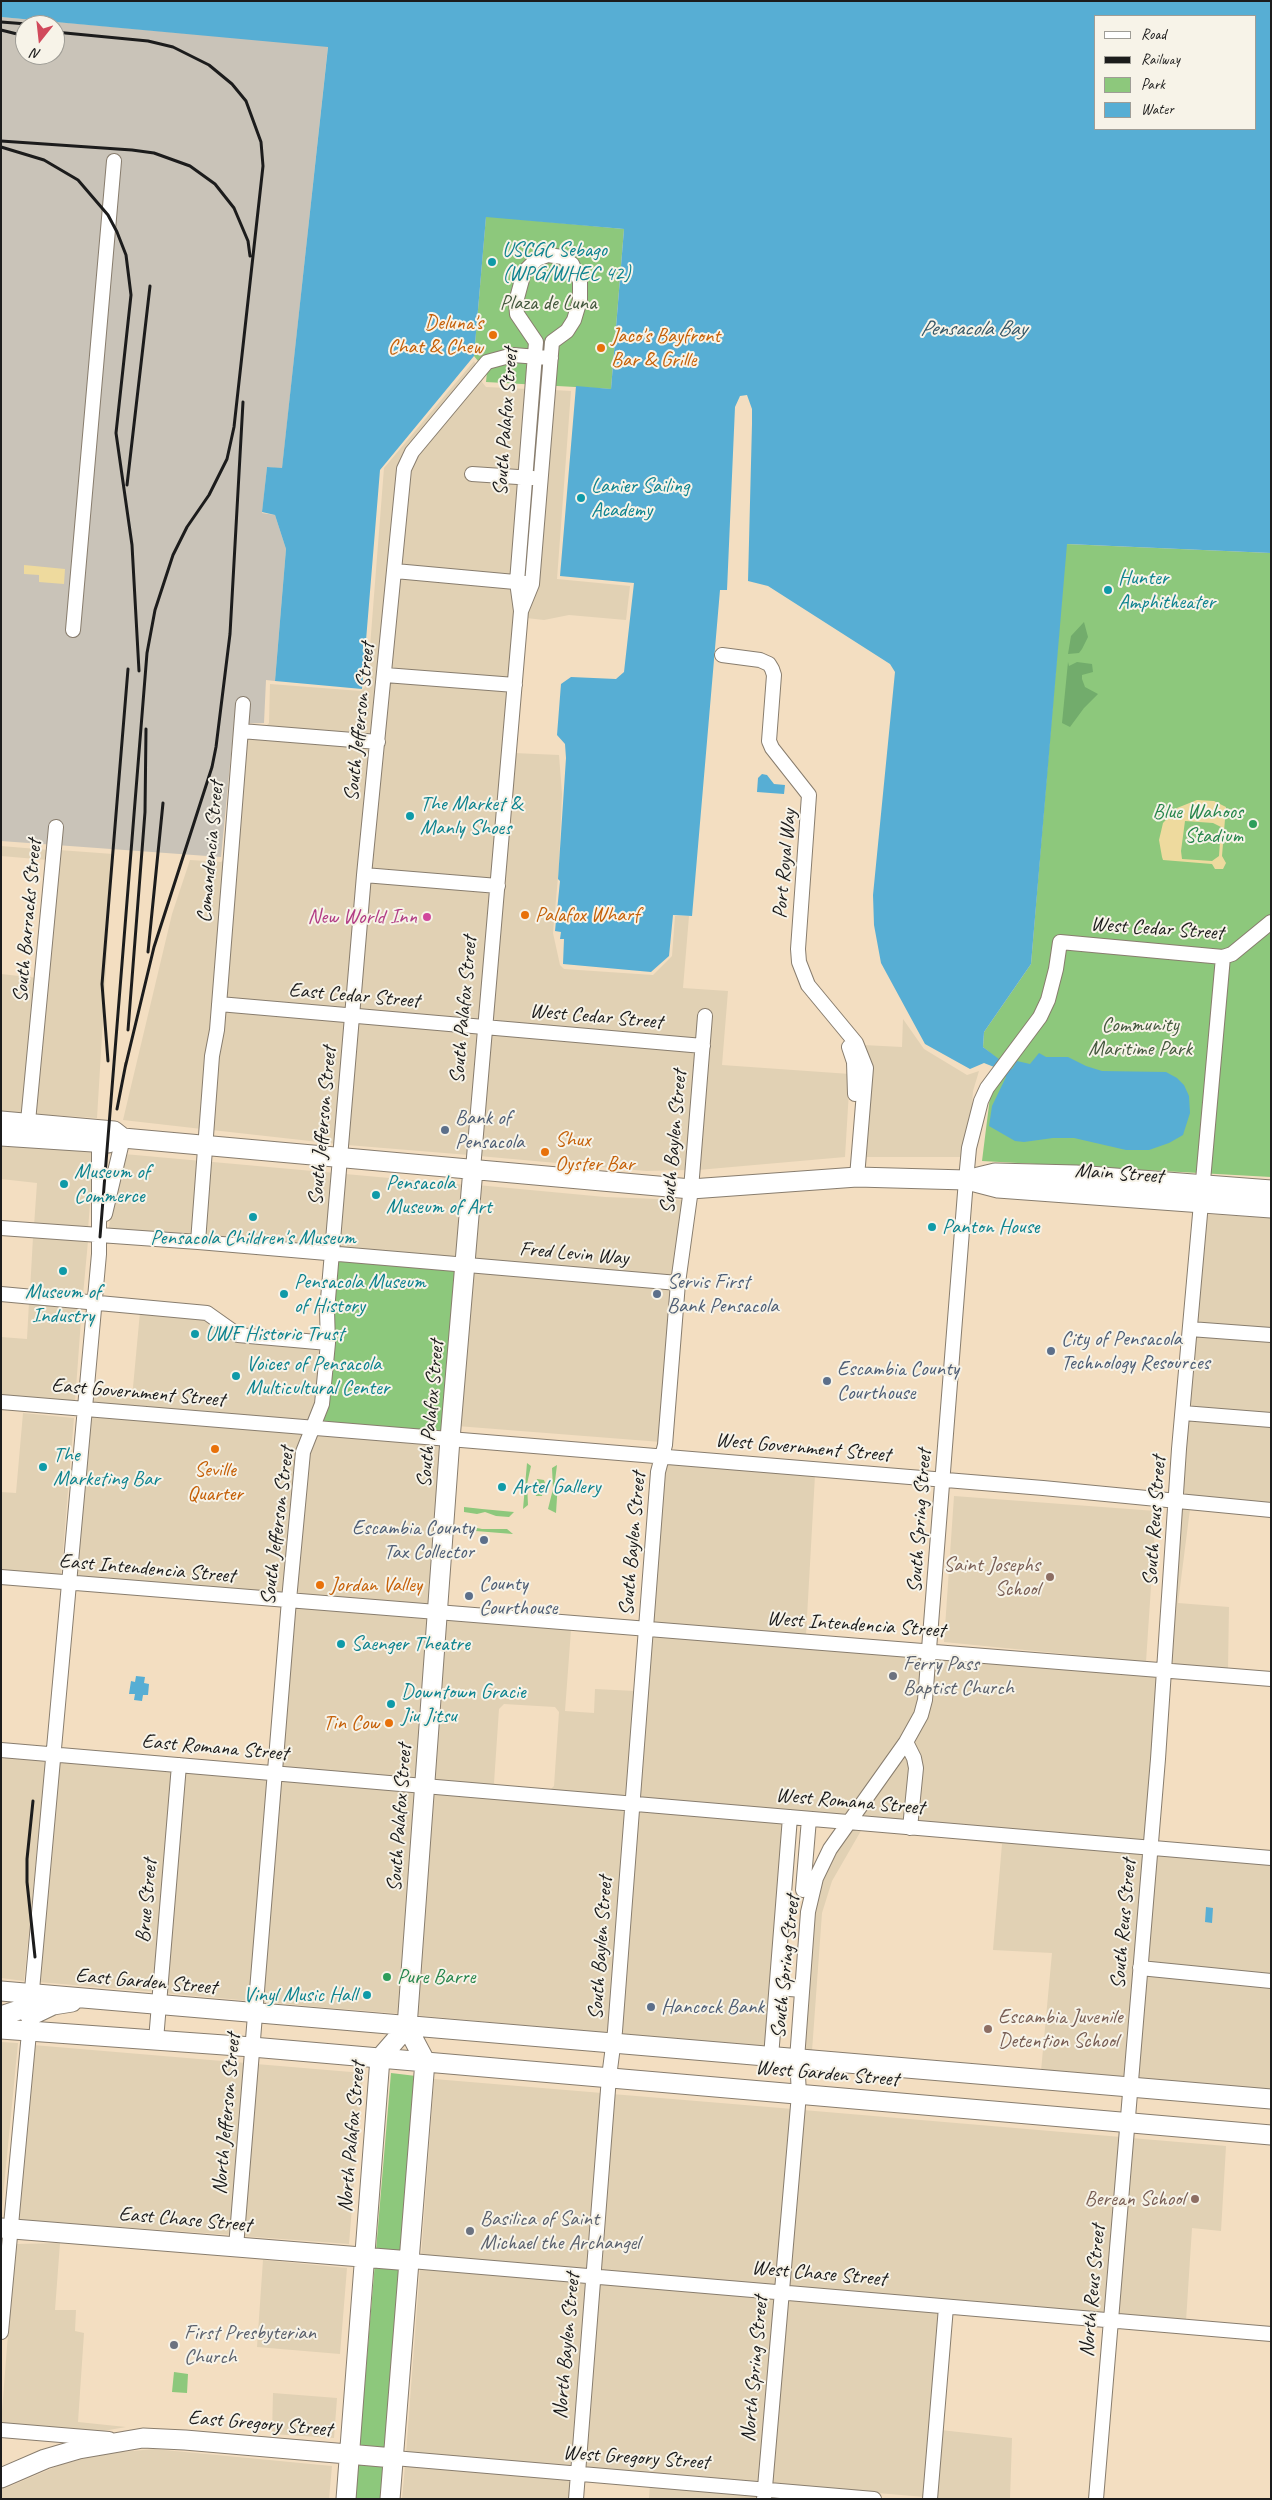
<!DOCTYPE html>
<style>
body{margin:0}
#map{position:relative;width:1272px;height:2500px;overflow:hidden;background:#f3dec1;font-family:Caveat,sans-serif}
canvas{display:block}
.frame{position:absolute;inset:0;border:2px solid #1c1c1c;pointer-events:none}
.legend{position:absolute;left:1094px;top:15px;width:162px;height:115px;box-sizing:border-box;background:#f7f3e8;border:1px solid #9f9d96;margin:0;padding:6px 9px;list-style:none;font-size:15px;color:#1c1c1c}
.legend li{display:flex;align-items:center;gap:10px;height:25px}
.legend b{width:25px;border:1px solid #9f9d96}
.north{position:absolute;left:15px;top:15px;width:50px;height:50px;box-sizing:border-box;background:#f7f3e8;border:1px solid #9f9d96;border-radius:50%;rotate:196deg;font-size:14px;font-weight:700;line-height:20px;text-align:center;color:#1c1c1c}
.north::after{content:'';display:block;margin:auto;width:18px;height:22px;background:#d1495b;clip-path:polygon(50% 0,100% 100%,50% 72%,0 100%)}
</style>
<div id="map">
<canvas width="1272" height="2500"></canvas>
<div class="frame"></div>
<ul class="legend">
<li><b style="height:6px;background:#fff"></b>Road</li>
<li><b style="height:6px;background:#1c1c1c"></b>Railway</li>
<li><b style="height:14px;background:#8dc87c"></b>Park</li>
<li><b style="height:14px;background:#57aed4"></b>Water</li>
</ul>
<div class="north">N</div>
</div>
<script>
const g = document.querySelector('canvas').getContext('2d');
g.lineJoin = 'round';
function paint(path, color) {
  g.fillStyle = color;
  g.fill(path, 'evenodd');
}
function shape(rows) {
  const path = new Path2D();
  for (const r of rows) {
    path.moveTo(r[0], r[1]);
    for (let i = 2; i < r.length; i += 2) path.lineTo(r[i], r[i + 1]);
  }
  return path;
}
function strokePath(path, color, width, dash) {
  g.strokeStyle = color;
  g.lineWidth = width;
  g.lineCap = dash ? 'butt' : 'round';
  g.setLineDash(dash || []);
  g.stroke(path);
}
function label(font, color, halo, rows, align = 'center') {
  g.font = font + ' Caveat,sans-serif';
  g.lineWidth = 4;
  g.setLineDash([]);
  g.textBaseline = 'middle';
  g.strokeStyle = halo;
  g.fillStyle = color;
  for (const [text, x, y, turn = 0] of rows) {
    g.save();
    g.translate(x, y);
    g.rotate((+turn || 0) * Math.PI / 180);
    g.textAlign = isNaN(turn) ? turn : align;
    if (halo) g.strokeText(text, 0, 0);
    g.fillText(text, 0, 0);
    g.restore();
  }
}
const built = shape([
 [474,361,477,366,409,448,373,736,265,727,269,723,270,684,361,691,367,685,384,468],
 [483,375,482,382,486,387,528,389,521,471,468,468,467,479,520,483,512,576,400,566,409,471,416,455],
 [553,390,571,391,557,579,630,586,626,620,569,615,544,620,526,618],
 [399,577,512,588,516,610,511,679,391,669],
 [389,681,510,691,493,880,369,870],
 [246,737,372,747,348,1010,225,999],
 [514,753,559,755,562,794,559,866,553,933,560,965,564,969,653,975,672,956,675,916,689,916,683,988,728,991,722,1065,850,1074,845,1157,698,1170,711,1010,701,1010,698,1040,491,1022],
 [1,846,49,850,48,860,1,856],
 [59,850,113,854,97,1118,34,1114],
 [226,857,202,1129,123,1120,172,914,190,860,221,862],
 [368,881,492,892,481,1021,358,1011],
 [1,974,38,978,24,1113,1,1112],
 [224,1010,347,1021,337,1144,212,1130,217,1056],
 [903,1019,924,1049,967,1075,979,1071,973,1091,971,1120,963,1157,864,1157,863,1045,902,1047],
 [357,1022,480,1032,469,1155,347,1145],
 [490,1033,698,1051,688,1170,646,1171,479,1156],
 [1,1146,94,1151,88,1230,34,1226,37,1183,1,1179],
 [124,1154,335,1173,328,1247,108,1231],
 [345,1174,467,1185,461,1260,338,1248],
 [477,1185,605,1197,685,1200,674,1277,471,1260],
 [1204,1214,1271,1218,1271,1329,1195,1323],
 [33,1237,88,1241,83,1295,30,1291],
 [470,1272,673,1288,661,1442,457,1426],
 [29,1302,82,1306,75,1402,1,1396,1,1337,27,1339],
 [140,1312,206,1318,231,1337,322,1348,317,1403,309,1421,91,1404,92,1395,132,1398],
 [1194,1335,1271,1341,1271,1504,1181,1497],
 [23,1413,74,1418,61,1576,1,1571,1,1492,16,1493],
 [90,1415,305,1432,284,1594,76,1577],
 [315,1433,445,1444,434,1607,294,1595,308,1454],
 [666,1464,815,1475,806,1635,650,1625],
 [954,1496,1156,1511,1146,1662,944,1642],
 [1180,1508,1190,1509,1178,1603,1229,1607,1228,1669,1170,1665],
 [293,1606,433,1619,421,1780,280,1768],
 [443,1619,571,1630,565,1711,594,1713,595,1689,635,1691,627,1798,549,1791,554,1786,559,1712,555,1707,504,1704,499,1709,494,1783,497,1787,431,1781],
 [649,1636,925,1655,920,1698,910,1726,847,1817,637,1799],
 [934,1656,1159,1675,1146,1842,916,1822,912,1742],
 [905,1751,911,1769,906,1822,858,1818],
 [1,1756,46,1761,24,1981,1,1978],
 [59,1762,173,1770,155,1992,38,1982],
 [183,1771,269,1778,251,2001,164,1993],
 [279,1779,420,1792,403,2014,261,2002],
 [430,1792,627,1809,610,2033,413,2015],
 [637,1810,784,1823,767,2047,620,2034],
 [850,1828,1145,1853,1126,2079,1041,2071,1052,1953,993,1950,1002,1844,862,1829,832,1881,822,1913,812,2051,803,2050,813,1912,817,1895,829,1861],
 [1155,1854,1271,1864,1271,1976,1146,1963],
 [1145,1974,1271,1987,1271,2091,1136,2079],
 [1,2042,18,2043,1,2217],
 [33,2045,246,2063,232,2235,17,2220],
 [256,2064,363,2073,349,2244,241,2236],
 [434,2079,602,2093,588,2271,421,2257],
 [612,2094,793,2109,778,2287,598,2272],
 [803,2110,1121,2137,1107,2315,788,2288],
 [1131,2138,1226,2146,1221,2231,1192,2228,1186,2321,1116,2315],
 [60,2243,55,2310,76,2310,75,2331,84,2333,78,2422,126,2427,97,2432,1,2424,15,2244],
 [263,2260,347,2268,340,2354,257,2347],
 [420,2268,587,2282,572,2467,406,2453],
 [597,2283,777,2298,761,2482,582,2467],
 [787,2299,941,2312,925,2497,770,2484],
 [273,2393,337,2398,334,2438,272,2434],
 [941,2430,1012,2438,1010,2499,935,2498],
 [154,2449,332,2466,329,2499,1,2499,1,2490,60,2465,100,2454],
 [405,2465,572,2478,571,2499,402,2499],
 [650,2484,760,2494,759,2499,649,2499]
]);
const industrial = shape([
 [1,17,328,46,282,469,267,467,262,513,275,515,286,549,275,681,266,680,264,723,234,724,221,857,1,841],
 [25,25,55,25,55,55,25,55]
]);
const green = shape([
 [486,216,624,229,611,389,486,382,487,372,474,356],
 [1066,544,1271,553,1271,1177,982,1161,995,1057,983,1047,984,1032,1031,964],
 [332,1253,466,1266,450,1439,312,1427,322,1404],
 [527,1463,531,1466,527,1484,528,1505,523,1509],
 [557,1465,555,1481,558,1482,556,1513,548,1509,553,1489,552,1468],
 [537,1479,544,1480,545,1483,542,1496,536,1496,535,1492],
 [464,1507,482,1509,514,1512,509,1517,496,1516,485,1512,477,1514,464,1512],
 [463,1525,482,1529,507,1529,513,1534,463,1530],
 [391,2073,416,2076,383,2476,381,2499,355,2499],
 [174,2372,188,2374,187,2393,172,2392]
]);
const forest = shape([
 [1084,622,1088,637,1082,649,1079,653,1068,654,1071,636],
 [1068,662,1069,666,1077,662,1092,664,1093,672,1082,675,1082,679,1085,687,1098,694,1084,708,1070,727,1062,723]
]);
const sand = shape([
 [24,565,65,569,64,584,39,582,39,575,24,574],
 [1197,800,1214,801,1226,807,1222,856,1226,863,1223,869,1215,869,1212,864,1163,860,1162,857,1159,840,1163,823,1177,808],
 [1185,821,1213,823,1221,827,1219,856,1212,861,1182,859,1181,851]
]);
const water = shape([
 [1,1,1271,1,1271,553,1067,544,1031,964,984,1032,983,1047,1012,1069,1017,1061,1030,1064,1039,1053,1046,1057,1068,1057,1086,1066,1102,1071,1166,1072,1177,1078,1184,1085,1189,1096,1190,1113,1183,1135,1169,1143,1149,1150,1126,1150,1074,1138,1053,1138,1024,1142,1015,1141,989,1126,992,1106,1006,1077,994,1067,984,1063,970,1069,925,1044,881,963,874,925,873,895,895,672,890,664,768,586,748,581,752,424,752,409,747,395,740,396,735,407,727,590,720,590,692,916,673,915,669,956,651,972,563,964,564,939,560,939,561,932,555,931,560,881,558,879,566,758,565,744,557,735,561,684,571,677,616,679,624,672,634,583,560,576,576,386,611,389,624,229,486,217,474,356,380,470,362,689,275,681,286,549,275,515,262,512,267,467,282,468,328,47,1,17],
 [1096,16,1256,16,1256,129,1096,129],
 [762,774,767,775,774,784,785,785,784,794,757,792,758,778],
 [136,1676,145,1677,144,1683,149,1684,148,1695,143,1695,142,1701,134,1700,135,1694,129,1694,131,1681,135,1682],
 [1206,1907,1213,1908,1212,1923,1205,1922]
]);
const minor = shape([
 [472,474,533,478],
 [395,571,526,583],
 [73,630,114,161],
 [722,655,760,660,769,664,772,669,774,675,769,741,772,748,809,795,798,949,799,962,808,985,856,1043,866,1068,857,1177],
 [385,675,515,685],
 [241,731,378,742],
 [364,875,498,886],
 [219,1004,703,1046],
 [849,1047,854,1062,855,1094],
 [27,1132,56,827],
 [473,1169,521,611,517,582,536,342,517,314,516,302,524,272,537,259,548,255,562,257,572,264,580,281,580,300,574,320,567,331,552,342,532,584,521,611],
 [105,1214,123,1138],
 [1,1228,198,1242,678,1283],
 [198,1242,212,1056,217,1030,243,704],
 [1,1294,207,1313,238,1335,328,1343],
 [1190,1329,1271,1335],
 [1,1402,1043,1488,1271,1510],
 [1183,1413,1271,1420],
 [1,1577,1271,1679],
 [906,1742,914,1758,916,1768,910,1828],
 [1,1750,1271,1858],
 [803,1890,809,1819],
 [1140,1968,1271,1981],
 [777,1988,802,1990],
 [31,2001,99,1254,99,1133],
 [156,2040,179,1765],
 [771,2057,790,1817],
 [236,2247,289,1600,303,1452,322,1404,328,1343,327,1311,364,875,404,469,412,452,487,362,513,355,551,358],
 [411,2261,1271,2334],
 [1,2332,30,2022],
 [1,2430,109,2439],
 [394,2458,874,2499],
 [576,2499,609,2077,615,2031,658,1472,665,1445,678,1283,691,1189,705,1016],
 [764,2499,799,2094,797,2059,808,1912,816,1878,830,1849,906,1742,921,1715,925,1700,966,1180,969,1148,981,1101,987,1088,1040,1017,1048,1000,1056,969,1060,942,1223,957,1232,954,1271,922],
 [930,2499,946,2307],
 [1096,2499,1158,1759,1179,1449,1223,957]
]);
const major = shape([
 [1,1121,114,1131,123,1138],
 [1,1136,108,1143,123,1138],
 [123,1138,691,1189,857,1177,966,1180,995,1173,1076,1175,1271,1190],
 [971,1181,998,1188,1271,1208],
 [1,1991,1271,2099],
 [1,2016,31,2006],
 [30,2016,53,2005,72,2002],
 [407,2027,450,1439,473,1169],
 [1,2029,252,2047,1271,2135],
 [1,2228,411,2261],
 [1,2478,45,2459,79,2449,143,2438,185,2440,394,2458],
 [346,2499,380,2058,407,2027],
 [390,2499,425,2061,407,2027]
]);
const rail = shape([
 [1,22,40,25],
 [1,30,25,36],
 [55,32,148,41,173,47,209,65,232,84,246,101,261,142,263,166,234,427,227,459,209,495,187,527,173,555,155,610,147,653,100,1237],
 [1,141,132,150,154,153,190,166,215,184,234,208,248,241,250,256],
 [1,147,44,160,78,180,108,215,117,232,126,255,131,295,116,433,132,545,139,671],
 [127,485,150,286],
 [148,952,163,803],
 [128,1030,145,812,146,729],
 [108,1061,102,984,128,669],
 [125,1068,154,947,212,767,216,747,230,634,243,402],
 [117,1109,126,1063],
 [33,1801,27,1859,27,1882,35,1957]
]);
const markers = [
 [492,262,5,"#0f9aa8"],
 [493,335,5,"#e8710a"],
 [601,348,5,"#e8710a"],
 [581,498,5,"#0f9aa8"],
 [1108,590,5,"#0f9aa8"],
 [410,816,5,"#0f9aa8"],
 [1253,824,5,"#2e9e5b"],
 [525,915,5,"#e8710a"],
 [427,917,5,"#d1479c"],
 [445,1130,5,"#5c6f8a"],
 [545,1152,5,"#e8710a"],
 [64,1184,5,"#0f9aa8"],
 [376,1195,5,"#0f9aa8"],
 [253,1217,5,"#0f9aa8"],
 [932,1227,5,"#0f9aa8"],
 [63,1271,5,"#0f9aa8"],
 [284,1294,5,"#0f9aa8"],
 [657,1294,5,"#5c6f8a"],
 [195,1334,5,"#0f9aa8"],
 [1051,1351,5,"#5c6f8a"],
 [236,1376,5,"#0f9aa8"],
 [827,1381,5,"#5c6f8a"],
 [215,1449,5,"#e8710a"],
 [43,1467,5,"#0f9aa8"],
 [502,1487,5,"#0f9aa8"],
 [484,1540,5,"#5c6f8a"],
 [1050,1577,5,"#8d6e63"],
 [320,1585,5,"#e8710a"],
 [469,1596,5,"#5c6f8a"],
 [341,1644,5,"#0f9aa8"],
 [893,1676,5,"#6b7280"],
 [391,1704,5,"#0f9aa8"],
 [389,1723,5,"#e8710a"],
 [387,1977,5,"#2e9e5b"],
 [367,1995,5,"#0f9aa8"],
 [651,2007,5,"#5c6f8a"],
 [988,2029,5,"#8d6e63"],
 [1195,2199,5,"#8d6e63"],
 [470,2231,5,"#6b7280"],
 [174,2345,5,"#6b7280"]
];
const cultureNames = [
 ["USCGC Sebago",502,250],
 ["(WPG/WHEC 42)",502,274],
 ["Lanier Sailing",591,486],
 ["Academy",591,510],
 ["Hunter",1118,578],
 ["Amphitheater",1118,602],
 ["The Market &",420,804],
 ["Manly Shoes",420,828],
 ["Museum of",74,1172],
 ["Commerce",74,1196],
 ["Pensacola",386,1183],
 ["Museum of Art",386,1207],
 ["Panton House",942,1227],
 ["Pensacola Children's Museum",253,1238,"center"],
 ["Pensacola Museum",294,1282],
 ["of History",294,1306],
 ["Museum of",63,1292,"center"],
 ["Industry",63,1316,"center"],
 ["UWF Historic Trust",205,1334],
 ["Voices of Pensacola",246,1364],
 ["Multicultural Center",246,1388],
 ["The",53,1455],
 ["Marketing Bar",53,1479],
 ["Artel Gallery",512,1487],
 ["Saenger Theatre",351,1644],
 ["Downtown Gracie",401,1692],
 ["Jiu Jitsu",401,1716],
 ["Vinyl Music Hall",357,1995,"right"]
];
const parkNames = [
 ["Plaza de Luna",548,303],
 ["Community",1140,1025],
 ["Maritime Park",1140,1049]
];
const foodNames = [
 ["Deluna's",483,323,"right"],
 ["Chat & Chew",483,347,"right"],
 ["Jaco's Bayfront",611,336],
 ["Bar & Grille",611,360],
 ["Palafox Wharf",535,915],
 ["Shux",555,1140],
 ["Oyster Bar",555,1164],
 ["Seville",215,1470,"center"],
 ["Quarter",215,1494,"center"],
 ["Jordan Valley",330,1585],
 ["Tin Cow",379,1723,"right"]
];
const streetNames = [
 ["South Palafox Street",506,422,-86],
 ["South Jefferson Street",360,722,-84],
 ["Comandencia Street",211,852,-85],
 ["Port Royal Way",785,864,-85],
 ["South Barracks Street",28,921,-85],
 ["West Cedar Street",1157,929,4],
 ["East Cedar Street",354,996,5],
 ["South Palafox Street",464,1010,-85],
 ["West Cedar Street",596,1017,5],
 ["South Jefferson Street",323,1126,-85],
 ["South Baylen Street",674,1142,-85],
 ["Main Street",1119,1174,4],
 ["Fred Levin Way",574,1254,5],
 ["East Government Street",138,1393,5],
 ["South Palafox Street",431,1414,-85],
 ["West Government Street",803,1448,5],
 ["South Spring Street",920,1521,-86],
 ["South Reus Street",1155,1521,-86],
 ["South Jefferson Street",278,1526,-83],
 ["South Baylen Street",633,1544,-85],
 ["East Intendencia Street",147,1569,5],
 ["West Intendencia Street",856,1625,4],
 ["East Romana Street",215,1748,5],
 ["West Romana Street",850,1802,5],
 ["South Palafox Street",400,1818,-86],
 ["Brue Street",147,1901,-85],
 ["South Reus Street",1124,1924,-85],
 ["South Baylen Street",601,1948,-86],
 ["South Spring Street",786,1967,-84],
 ["East Garden Street",146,1982,5],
 ["West Garden Street",827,2074,5],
 ["North Jefferson Street",227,2114,-85],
 ["North Palafox Street",352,2137,-85],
 ["East Chase Street",185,2220,5],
 ["West Chase Street",819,2274,5],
 ["North Reus Street",1093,2291,-85],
 ["North Baylen Street",567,2346,-85],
 ["North Spring Street",755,2369,-85],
 ["East Gregory Street",260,2424,5],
 ["West Gregory Street",636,2458,4]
];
const leisureNames = [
 ["Blue Wahoos",1243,812],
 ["Stadium",1243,836],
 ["Pure Barre",397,1977,"left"]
];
const hotelNames = [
 ["New World Inn",417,917]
];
const serviceNames = [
 ["Bank of",455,1118],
 ["Pensacola",455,1142],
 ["Servis First",667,1282],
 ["Bank Pensacola",667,1306],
 ["City of Pensacola",1061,1339],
 ["Technology Resources",1061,1363],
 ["Escambia County",837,1369],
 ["Courthouse",837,1393],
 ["Escambia County",474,1528,"right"],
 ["Tax Collector",474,1552,"right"],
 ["County",479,1584],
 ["Courthouse",479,1608],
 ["Hancock Bank",661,2007]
];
const educationNames = [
 ["Saint Josephs",1040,1565],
 ["School",1040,1589],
 ["Escambia Juvenile",998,2017,"left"],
 ["Detention School",998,2041,"left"],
 ["Berean School",1185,2199]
];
const worshipNames = [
 ["Ferry Pass",903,1664],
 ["Baptist Church",903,1688],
 ["Basilica of Saint",480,2219],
 ["Michael the Archangel",480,2243],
 ["First Presbyterian",184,2333],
 ["Church",184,2357]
];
const waterNames = [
 ["Pensacola Bay",973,329]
];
paint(built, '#e1d1b4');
paint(industrial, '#c9c3b8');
paint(green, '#8dc87c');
paint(forest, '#72ac6c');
paint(sand, '#eeda9e');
paint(water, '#57aed4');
strokePath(minor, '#887d6e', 16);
strokePath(major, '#887d6e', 21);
strokePath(minor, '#fff', 14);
strokePath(major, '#fff', 19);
strokePath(rail, '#1c1c1c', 3);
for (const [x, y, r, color] of markers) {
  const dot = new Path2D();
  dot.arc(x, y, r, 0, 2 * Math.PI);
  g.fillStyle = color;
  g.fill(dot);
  strokePath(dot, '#f7f3e8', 2);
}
label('21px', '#0d838f', '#f7f3e8', cultureNames, 'left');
label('21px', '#44583e', '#f7f3e8', parkNames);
label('21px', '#c56008', '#f7f3e8', foodNames, 'left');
label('21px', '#1c1c1c', '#f7f3e8', streetNames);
label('21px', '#27864d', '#f7f3e8', leisureNames, 'right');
label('21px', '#b23c85', '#f7f3e8', hotelNames, 'right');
label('21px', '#4e5e75', '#f7f3e8', serviceNames, 'left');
label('21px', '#785e54', '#f7f3e8', educationNames, 'right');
label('21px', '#5b616d', '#f7f3e8', worshipNames, 'left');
label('italic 22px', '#345666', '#f7f3e8', waterNames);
</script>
